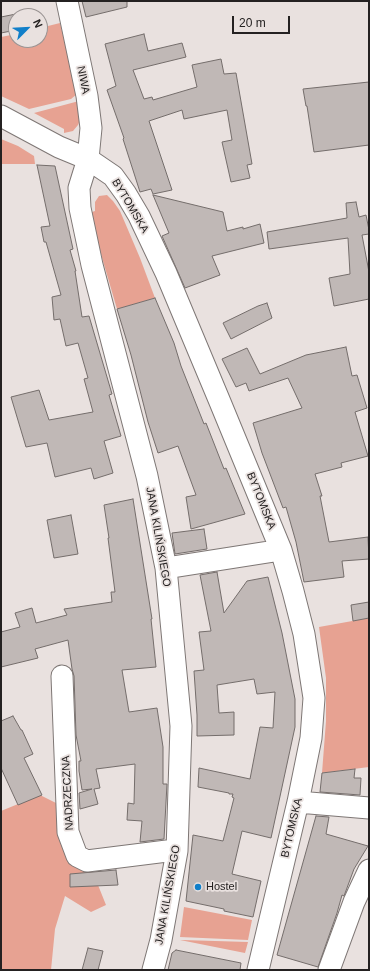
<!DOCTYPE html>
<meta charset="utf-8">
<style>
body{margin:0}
#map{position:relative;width:370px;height:971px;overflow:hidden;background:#e9e1df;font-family:Arial,sans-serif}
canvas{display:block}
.frame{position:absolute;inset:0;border:2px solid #242121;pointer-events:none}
.north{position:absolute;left:8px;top:8px;width:40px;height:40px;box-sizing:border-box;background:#e9e1df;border:1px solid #9a9493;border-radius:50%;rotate:66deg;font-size:11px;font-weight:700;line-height:16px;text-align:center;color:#242121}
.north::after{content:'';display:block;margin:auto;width:14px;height:18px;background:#117fc9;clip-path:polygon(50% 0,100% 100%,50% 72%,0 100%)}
.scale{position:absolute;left:232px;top:16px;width:58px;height:18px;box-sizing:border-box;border:2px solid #242121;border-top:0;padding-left:5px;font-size:12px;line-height:14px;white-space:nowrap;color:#242121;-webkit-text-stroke:3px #e9e1df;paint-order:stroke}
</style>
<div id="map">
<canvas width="370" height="971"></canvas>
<div class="frame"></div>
<div class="north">N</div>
<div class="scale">20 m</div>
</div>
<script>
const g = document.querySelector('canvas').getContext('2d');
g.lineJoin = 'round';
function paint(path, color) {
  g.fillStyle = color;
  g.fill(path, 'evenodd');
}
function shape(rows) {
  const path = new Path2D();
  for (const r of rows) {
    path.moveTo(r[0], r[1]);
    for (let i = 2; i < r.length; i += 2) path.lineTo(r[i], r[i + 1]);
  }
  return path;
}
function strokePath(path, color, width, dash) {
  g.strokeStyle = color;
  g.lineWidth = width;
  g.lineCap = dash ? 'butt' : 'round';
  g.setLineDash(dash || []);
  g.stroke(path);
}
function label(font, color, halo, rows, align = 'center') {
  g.font = font + ' Arial,sans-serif';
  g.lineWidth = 3.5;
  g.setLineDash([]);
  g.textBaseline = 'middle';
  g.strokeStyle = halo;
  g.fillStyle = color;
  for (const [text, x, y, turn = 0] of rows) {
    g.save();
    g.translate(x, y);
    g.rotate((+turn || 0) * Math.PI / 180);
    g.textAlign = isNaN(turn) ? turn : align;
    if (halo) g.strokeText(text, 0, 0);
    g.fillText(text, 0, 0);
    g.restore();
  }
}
const green = shape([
 [60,23,77,94,71,99,29,109,1,96,1,37,16,34,16,40,40,40,40,28],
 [79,101,81,118,78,125,73,131,64,133,64,129,34,113],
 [1,139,18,146,34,156,35,164,1,164],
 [107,195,113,201,120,211,140,258,155,298,117,309,89,213,95,211,95,202,99,196],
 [369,618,369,767,322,773,326,721,326,678,319,627],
 [40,795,58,804,62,848,74,862,92,870,106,905,91,912,65,896,55,929,51,970,1,970,1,811],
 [184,907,252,920,248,940,180,937],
 [180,940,182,940,248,942,245,953]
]);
const building = shape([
 [82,1,127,1,127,7,86,17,82,1],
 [16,14,16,30,1,33,1,17,16,14],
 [144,34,148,51,182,43,186,57,133,70,144,99,152,97,153,100,197,87,192,65,221,59,224,74,236,73,252,164,247,165,250,178,231,182,222,142,232,140,227,110,184,119,182,110,149,121,172,190,153,194,151,189,140,192,123,139,124,138,107,90,116,86,105,44,144,34],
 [369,82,369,145,314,152,307,106,306,106,303,89,369,82],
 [37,165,55,166,73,249,70,250,76,271,75,271,82,317,89,316,112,394,109,395,121,436,104,441,113,473,94,479,91,468,55,477,47,443,26,447,11,397,39,390,49,420,93,412,84,379,88,378,78,343,66,346,60,319,54,320,52,297,61,295,46,242,44,242,41,227,50,226,37,165],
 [153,195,223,212,227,231,243,227,243,229,260,224,264,243,212,256,220,275,185,288,162,236,169,233,153,195],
 [356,202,359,217,366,215,369,230,369,234,362,235,369,272,369,299,334,306,329,278,350,274,348,238,269,249,267,232,347,218,346,203,356,202],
 [155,298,174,343,181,366,204,424,206,423,224,469,226,468,245,514,191,529,186,497,196,495,178,446,158,453,148,422,131,355,117,309,155,298],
 [267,303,272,318,231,339,223,323,258,306,267,303],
 [346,347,352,376,357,375,367,408,355,412,368,456,341,463,342,467,315,474,322,496,320,496,329,542,368,537,369,559,342,561,344,577,304,582,296,542,286,507,283,508,262,453,253,423,302,408,288,378,249,391,246,383,236,387,222,359,247,348,260,374,306,355,346,347],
 [133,499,152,619,151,619,156,667,122,670,129,712,157,708,163,747,163,784,167,784,164,839,140,842,142,821,127,820,128,803,134,804,135,764,96,769,100,788,94,789,98,804,80,809,79,793,92,789,82,790,79,771,79,761,81,761,76,735,74,676,72,669,68,640,35,649,38,658,1,667,1,632,20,627,15,613,32,608,36,623,67,615,64,609,112,602,111,592,115,592,108,538,109,538,104,505,133,499],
 [71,515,78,554,54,558,47,520,71,515],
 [204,529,207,549,175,554,172,533,204,529],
 [217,572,224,613,247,581,268,577,282,633,295,699,295,727,271,838,242,831,232,874,261,881,253,917,224,911,224,909,186,901,193,835,223,841,234,798,232,797,233,794,229,794,229,793,198,787,199,768,250,779,260,727,273,728,275,692,257,694,254,679,217,685,219,713,234,712,234,735,197,736,197,715,194,671,204,670,199,632,211,631,200,575,217,572],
 [369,602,369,618,353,621,351,605,369,602],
 [13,716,21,730,22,730,33,754,24,758,42,795,18,805,1,768,1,721,13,716],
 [355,769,354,778,361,778,360,795,320,792,322,773,355,769],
 [316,816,329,817,326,834,368,846,354,869,344,896,342,895,337,913,318,967,277,955,316,816],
 [116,870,118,885,70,887,70,874,116,870],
 [88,948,103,951,98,970,82,970,88,948],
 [176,950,241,963,240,970,168,970,172,953,176,950]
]);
const street = shape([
 [67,1,87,96,91,128,88,159,79,188,80,208,92,265,147,476,166,568,181,726,177,851,161,940,153,970],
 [1,116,59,147,88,159,113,176,126,194,139,216,166,273,220,402,281,550,293,591,304,634,314,698,311,738,298,802,258,970],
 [166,568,281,550],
 [62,676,68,832,77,856,87,861,167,851,177,851],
 [298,802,369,808],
 [329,970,354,902,369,870]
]);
const markers = [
 [198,887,4,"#117fc9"]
];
const streetNames = [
 ["NIWA",83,80,79],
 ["BYTOMSKA",130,206,59],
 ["BYTOMSKA",261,501,68],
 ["JANA KILIŃSKIEGO",158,537,80],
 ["NADRZECZNA",68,793,-93],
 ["BYTOMSKA",292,828,-77],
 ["JANA KILIŃSKIEGO",168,895,-80]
];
const poiNames = [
 ["Hostel",206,887]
];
paint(green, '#e7a292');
paint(building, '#c0b8b6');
strokePath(building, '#746d6b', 1);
strokePath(street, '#7e7775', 23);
strokePath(street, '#fff', 21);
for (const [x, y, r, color] of markers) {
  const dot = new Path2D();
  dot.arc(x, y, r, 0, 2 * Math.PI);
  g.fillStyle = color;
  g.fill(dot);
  strokePath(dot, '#e9e1df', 1.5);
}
label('11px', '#242121', '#e9e1df', streetNames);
label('11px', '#242121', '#e9e1df', poiNames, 'left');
</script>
